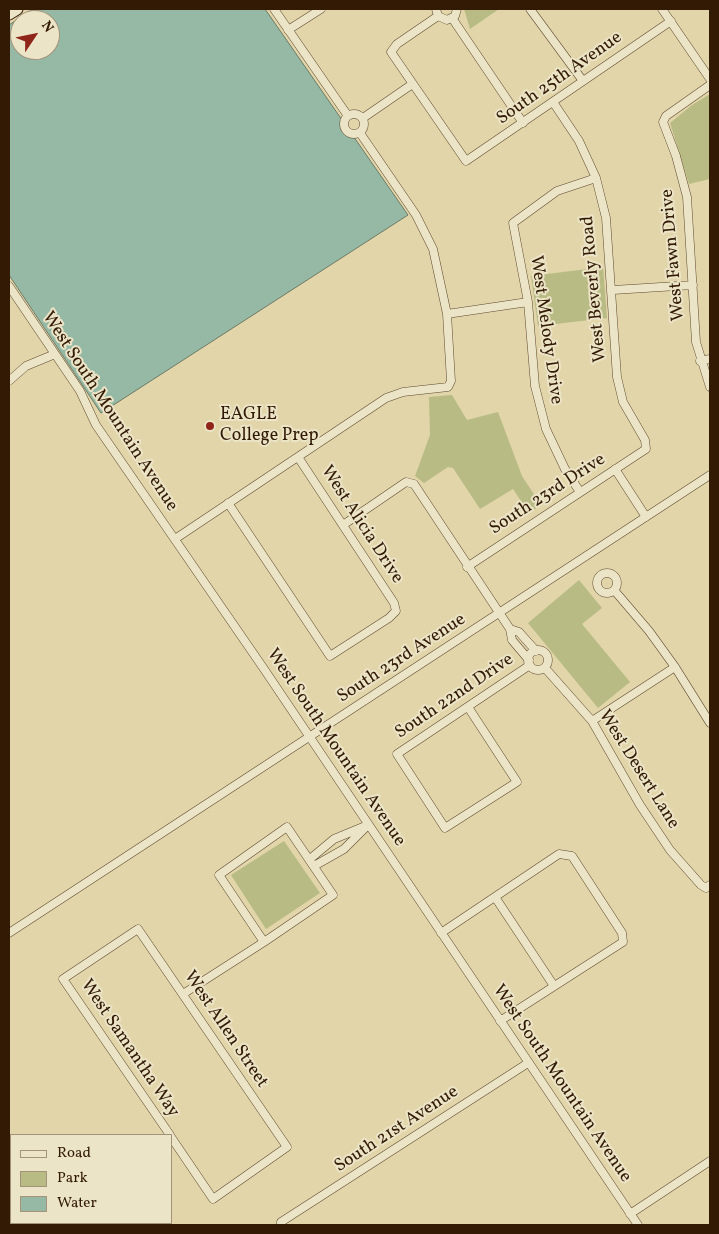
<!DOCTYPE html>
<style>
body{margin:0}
#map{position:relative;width:719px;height:1234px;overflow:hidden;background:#e1d5a9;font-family:Vollkorn,serif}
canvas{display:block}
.frame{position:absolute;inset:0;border:10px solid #321a05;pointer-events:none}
.legend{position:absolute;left:10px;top:1134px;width:162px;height:90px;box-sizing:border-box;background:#ece4c7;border:1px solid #a29379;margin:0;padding:6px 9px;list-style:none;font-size:15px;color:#321a05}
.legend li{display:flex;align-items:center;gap:10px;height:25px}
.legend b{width:25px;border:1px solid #a29379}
.north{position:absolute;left:10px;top:10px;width:50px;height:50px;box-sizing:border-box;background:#ece4c7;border:1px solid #a29379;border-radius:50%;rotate:56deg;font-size:14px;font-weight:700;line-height:20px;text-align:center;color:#321a05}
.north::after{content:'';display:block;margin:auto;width:18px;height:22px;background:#8f2418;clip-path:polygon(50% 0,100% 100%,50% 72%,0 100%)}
</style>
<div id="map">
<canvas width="719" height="1234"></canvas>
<div class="frame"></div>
<ul class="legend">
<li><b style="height:6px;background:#ece4c7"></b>Road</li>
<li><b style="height:14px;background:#b9bb84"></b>Park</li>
<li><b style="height:14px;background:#95b9a5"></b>Water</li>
</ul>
<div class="north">N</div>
</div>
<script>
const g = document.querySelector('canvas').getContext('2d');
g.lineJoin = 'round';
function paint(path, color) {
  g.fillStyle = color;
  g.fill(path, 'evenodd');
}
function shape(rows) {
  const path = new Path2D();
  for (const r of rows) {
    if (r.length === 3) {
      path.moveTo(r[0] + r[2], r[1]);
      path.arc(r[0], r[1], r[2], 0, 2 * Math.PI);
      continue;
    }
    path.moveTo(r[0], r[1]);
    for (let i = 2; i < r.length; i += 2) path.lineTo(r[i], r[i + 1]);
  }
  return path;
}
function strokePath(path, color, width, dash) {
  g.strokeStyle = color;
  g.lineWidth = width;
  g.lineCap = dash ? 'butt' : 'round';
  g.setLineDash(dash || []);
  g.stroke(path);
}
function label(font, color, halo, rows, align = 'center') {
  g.font = font + ' Vollkorn,serif';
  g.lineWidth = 4;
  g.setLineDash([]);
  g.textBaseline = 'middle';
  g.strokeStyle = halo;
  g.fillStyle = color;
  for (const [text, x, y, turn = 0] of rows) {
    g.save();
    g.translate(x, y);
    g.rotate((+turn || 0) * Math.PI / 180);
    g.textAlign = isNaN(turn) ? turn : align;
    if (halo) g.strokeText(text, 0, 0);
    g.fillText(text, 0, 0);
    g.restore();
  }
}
const green = shape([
 [464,9,499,9,470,29],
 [710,94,710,179,689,184,670,123,692,105],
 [603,267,607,318,538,326,531,276],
 [452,395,467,420,498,412,522,476,541,505,529,513,513,489,480,509,453,468,448,467,424,483,415,476,430,435,429,397],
 [579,580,602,608,582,624,630,682,598,708,528,623],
 [284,841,320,893,266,929,231,875]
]);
const water = shape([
 [33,9,265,9,408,215,101,413,9,275,9,25,33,9],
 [20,20,50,20,50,50,20,50,20,20]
]);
const street = shape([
 [274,9,348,116],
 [436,9,438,16,447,20,455,16,457,9],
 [530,9,583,81],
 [662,9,710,79],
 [438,16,397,44,391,52,466,161,671,21],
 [452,18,523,123],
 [288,30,321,9],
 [710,85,666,116,663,122,676,156,687,197,696,342,710,387],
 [354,124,10],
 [363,118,411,85],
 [9,286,80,391,96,425,264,669,638,1225],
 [613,290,693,285],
 [447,314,528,302],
 [700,361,710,359],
 [9,381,26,366,55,354],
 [615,469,646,517],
 [580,492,565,469,546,429,535,386,528,302,513,223,557,191,596,178],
 [228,503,330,656,389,618,396,611,394,603,298,457],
 [343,525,406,482,414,484,510,629,512,640,529,660],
 [175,539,386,398,403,392,448,387,451,381,447,314,433,249,416,215,360,133],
 [467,567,646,449,645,440,623,402,617,377,606,218,596,178,579,141,553,102],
 [607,583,10],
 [614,590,649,631,675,667,710,723],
 [510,629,519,632,536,651],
 [538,660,10],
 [545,668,592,721,640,805,670,850,701,885,706,888,710,885],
 [468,707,517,782,445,828,397,754,530,665],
 [592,721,675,667],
 [310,859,334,839,368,825],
 [314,866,344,849,367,826],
 [495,897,554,986],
 [9,933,710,475],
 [441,933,559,854,572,856,622,933,623,942,500,1021],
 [183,994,264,942,333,895,287,827,219,875,264,942],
 [170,1135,63,979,138,929,287,1147,213,1199,171,1137],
 [630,1214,710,1161],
 [281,1225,281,1222,528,1063]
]);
const secondary = shape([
 [9,14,17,9]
]);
const markers = [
 [210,426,5,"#8f2418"]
];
const streetNames = [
 ["South 25th Avenue",560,79,-35],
 ["West Fawn Drive",674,255,-95],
 ["West Beverly Road",595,289,-95],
 ["West Melody Drive",545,330,82],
 ["West South Mountain Avenue",109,412,57],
 ["South 23rd Drive",548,495,-33],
 ["West Alicia Drive",361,525,57],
 ["South 23rd Avenue",402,659,-33],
 ["South 22nd Drive",455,697,-34],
 ["West South Mountain Avenue",335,748,56],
 ["West Desert Lane",638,770,58],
 ["West Allen Street",225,1030,56],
 ["West Samantha Way",129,1049,56],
 ["West South Mountain Avenue",561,1084,56],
 ["South 21st Avenue",397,1130,-33]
];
const poiNames = [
 ["EAGLE",220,416],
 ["College Prep",220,437]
];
paint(green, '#b9bb84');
paint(water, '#95b9a5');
strokePath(water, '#6d7965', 1);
strokePath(street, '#5e492e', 9);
strokePath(secondary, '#321a05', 13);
strokePath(street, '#ece4c7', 8);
strokePath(secondary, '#ece4c7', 11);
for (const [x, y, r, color] of markers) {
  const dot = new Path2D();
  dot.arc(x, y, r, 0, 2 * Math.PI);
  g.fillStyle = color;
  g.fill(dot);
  strokePath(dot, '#ece4c7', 2);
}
label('18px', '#321a05', '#ece4c7', streetNames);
label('18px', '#321a05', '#ece4c7', poiNames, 'left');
</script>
